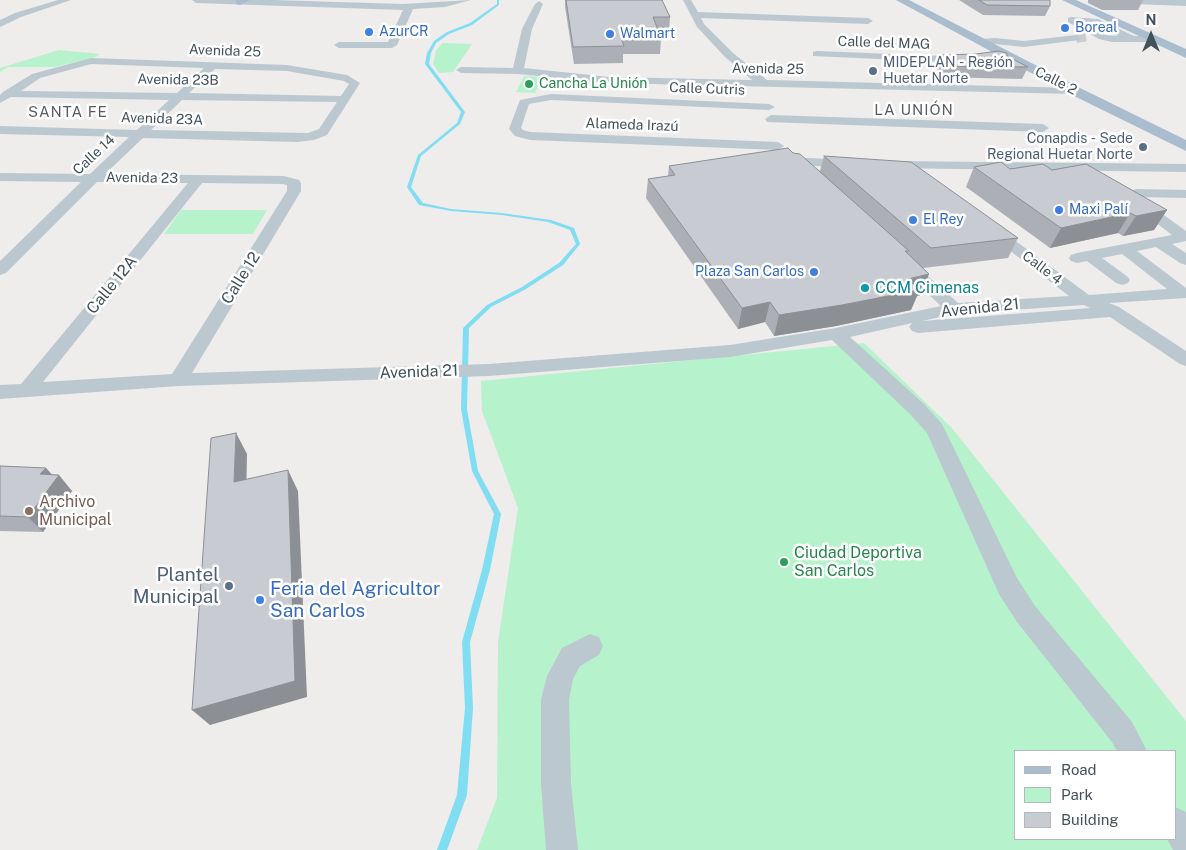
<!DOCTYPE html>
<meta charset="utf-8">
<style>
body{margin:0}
#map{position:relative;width:1186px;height:850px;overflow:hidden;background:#efecec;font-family:"Public Sans",sans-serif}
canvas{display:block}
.legend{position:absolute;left:1014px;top:750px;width:162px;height:90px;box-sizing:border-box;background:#fff;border:1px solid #b4b9bd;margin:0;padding:6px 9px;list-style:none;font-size:15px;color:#43515b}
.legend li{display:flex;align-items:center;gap:10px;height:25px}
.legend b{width:25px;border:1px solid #b4b9bd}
.north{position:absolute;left:1126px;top:10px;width:50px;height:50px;-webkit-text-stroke:4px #fff;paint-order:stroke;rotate:0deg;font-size:14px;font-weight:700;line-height:20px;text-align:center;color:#43515b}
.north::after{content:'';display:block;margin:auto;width:18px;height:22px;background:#43515b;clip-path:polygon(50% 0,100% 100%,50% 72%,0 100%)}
</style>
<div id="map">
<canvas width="1186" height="850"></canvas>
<ul class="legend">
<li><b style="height:6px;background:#a9bdce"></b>Road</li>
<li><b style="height:14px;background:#b6f2cb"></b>Park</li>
<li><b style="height:14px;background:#c8ccd2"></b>Building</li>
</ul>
<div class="north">N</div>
</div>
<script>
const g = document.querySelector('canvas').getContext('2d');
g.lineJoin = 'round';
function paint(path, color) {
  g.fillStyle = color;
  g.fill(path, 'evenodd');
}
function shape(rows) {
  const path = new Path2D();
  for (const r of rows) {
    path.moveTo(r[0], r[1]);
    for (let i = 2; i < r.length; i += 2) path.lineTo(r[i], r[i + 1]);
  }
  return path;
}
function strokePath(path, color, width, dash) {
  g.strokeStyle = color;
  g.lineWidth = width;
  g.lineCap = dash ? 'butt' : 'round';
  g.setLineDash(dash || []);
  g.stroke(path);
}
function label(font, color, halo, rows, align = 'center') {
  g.font = font + ' "Public Sans",sans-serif';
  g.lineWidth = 5;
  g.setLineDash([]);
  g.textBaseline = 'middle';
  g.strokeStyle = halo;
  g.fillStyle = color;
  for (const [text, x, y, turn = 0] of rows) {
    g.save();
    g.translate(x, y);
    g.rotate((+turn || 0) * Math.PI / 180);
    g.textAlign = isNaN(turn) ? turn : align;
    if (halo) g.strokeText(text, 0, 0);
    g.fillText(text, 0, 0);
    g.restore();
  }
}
const green = shape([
 [442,43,472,44,453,72,439,73,433,64,436,51],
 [59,50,100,54,96,57,55,67,8,67,0,72,0,68],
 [524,76,542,77,535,93,516,92],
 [181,210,267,210,253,234,164,234],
 [864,343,951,427,1186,721,1186,850,477,850,497,798,498,642,518,508,482,411,481,381],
 [1015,751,1175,751,1175,839,1015,839]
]);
const stream = shape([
 [497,0,499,0,499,5,472,25,449,34,436,43,431,53,429,64,465,112,460,124,421,156,411,187,423,203,451,209,502,213,551,220,574,228,580,244,563,265,526,289,491,307,469,328,467,409,478,471,501,514,490,570,470,642,473,708,467,795,447,850,437,850,457,795,465,708,462,642,482,570,494,514,472,471,461,409,463,328,487,305,522,287,559,263,576,244,570,230,548,222,502,215,451,211,419,205,407,187,418,155,457,123,461,112,425,64,427,53,434,41,447,32,470,23,497,4,497,0]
]);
const minorTunnel = shape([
 [1076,38,1088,36]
]);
const minor = shape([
 [58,0,71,0,21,17,0,27,0,20,15,13,58,0],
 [192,0,274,0,403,4,471,0,445,7,413,9,397,45,392,48,339,48,334,45,339,42,388,42,403,10,196,3,192,0],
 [683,0,691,0,698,12,868,18,873,21,868,24,701,18,704,24,733,53,767,80,1075,88,1081,91,1075,94,609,83,518,74,461,73,456,70,461,67,513,68,522,29,535,4,539,1,543,4,532,29,524,68,609,77,752,80,725,57,697,27,683,0],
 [1103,0,1186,0,1186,6,1107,3,1103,0],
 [1071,17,1098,19,1134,36,1151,36,1156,39,1151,42,1112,42,1099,39,1068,22,1068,18,1071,17],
 [1084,23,1093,24,1118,36,1105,35,1084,23],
 [1076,35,1081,38,1079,40,1024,47,995,44,981,45,976,42,981,39,995,38,1024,41,1076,35],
 [817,51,968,57,973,60,968,63,813,56,813,52,817,51],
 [91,58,287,65,347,75,360,83,327,135,314,140,297,142,143,138,105,174,284,176,299,180,301,183,301,191,192,373,489,364,730,345,836,328,941,306,900,268,898,265,900,262,906,260,912,262,958,303,1069,296,988,234,986,231,988,228,993,227,998,228,1089,295,1167,289,1122,254,1102,258,1128,277,1130,280,1128,283,1122,285,1116,283,1087,261,1077,263,1071,261,1069,258,1071,255,1077,253,1172,235,1122,197,1124,194,1136,189,1186,190,1186,198,1139,197,1186,231,1186,241,1172,244,1186,253,1186,265,1180,263,1156,247,1137,251,1186,288,1186,298,1109,303,1119,307,1186,351,1186,366,1180,364,1110,317,918,333,912,331,909,327,912,323,850,337,925,405,942,424,1017,578,1035,606,1132,722,1147,751,1117,751,1112,742,1017,622,999,594,927,433,911,415,832,340,730,357,489,376,178,386,0,399,0,385,21,384,188,183,97,182,6,273,0,275,0,261,81,182,0,181,0,173,90,174,129,137,0,134,0,126,137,130,169,100,11,97,0,103,0,95,3,92,32,74,91,58],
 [91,64,204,68,177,93,21,91,40,78,91,64],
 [215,69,287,71,344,81,349,84,341,96,189,93,215,69],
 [182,100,337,102,319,129,308,133,151,130,182,100],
 [202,183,283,184,287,185,287,191,172,374,43,382,202,183],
 [1084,305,1090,308,922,321,954,314,1084,305],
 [551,94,769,104,775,107,769,110,551,100,529,104,521,128,523,130,530,132,778,142,784,146,778,150,530,140,515,136,509,129,520,100,551,94],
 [771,115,1043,124,1049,128,1043,132,767,122,765,119,771,115],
 [787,157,850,160,857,164,850,168,782,164,780,161,787,157],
 [889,161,1186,164,1186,172,884,168,882,165,884,162,889,161],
 [590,634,599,637,603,646,599,655,580,666,573,679,569,700,571,784,578,850,546,850,541,784,541,700,547,676,562,648,590,634],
 [1175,807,1186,812,1186,850,1173,850,1167,839,1175,839,1175,807]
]);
const major = shape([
 [236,0,250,0,240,5,236,4,236,0],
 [896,0,909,0,1080,88,1186,140,1186,151,1070,94,896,0],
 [1062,0,1076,0,1186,49,1186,58,1062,0]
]);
const wall = shape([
 [565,0,662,0,670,17,669,33,659,33,661,38,660,54,623,54,623,63,574,64,565,7],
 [959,0,1050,0,1050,6,1045,16,983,15],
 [1088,0,1143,0,1138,10,1102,10,1088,3],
 [941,55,1007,56,1028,67,1022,79,938,77,937,66],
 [793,153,820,171,824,156,1018,238,1008,258,923,268,921,295,917,296,911,310,836,326,774,336,765,322,738,329,646,198,648,179,668,176,669,166],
 [974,167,1010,169,1052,170,1167,210,1154,230,1123,236,1118,233,1050,248,966,187],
 [0,466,46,468,52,475,72,491,43,532,0,531]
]);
const shadedWall = shape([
 [1167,210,1154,230,1123,236,1136,216],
 [1130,213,1118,233,1050,248,1061,228],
 [929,274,921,295,917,296,911,310,836,326,774,336,779,315],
 [770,302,765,322,738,329,742,308],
 [236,433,247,454,246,502,234,482],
 [46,468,56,479,59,475,72,491,43,532,28,517,40,474],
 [288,470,298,491,307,697,210,725,192,710]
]);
const building = shape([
 [566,0,662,0,670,17,653,17,661,38,621,38,624,46,573,47,566,0],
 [979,0,1050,0,1050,6,987,5,979,0],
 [998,51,1007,53,1007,56,1028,67,942,66,941,55,976,54,998,51],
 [788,148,793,153,800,154,909,251,905,251,929,274,908,279,919,290,842,305,779,315,770,302,742,308,648,179,675,175,669,166,788,148],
 [824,156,911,162,1018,238,931,248,824,156],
 [1001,162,1010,169,1043,164,1052,170,1086,164,1167,210,1136,216,1130,213,1061,228,974,167,1001,162],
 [236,433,234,482,288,470,295,681,192,710,211,438,236,433],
 [0,466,46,468,40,474,59,475,28,517,0,516,0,466]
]);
const markers = [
 [1065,28,5,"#3f7fe0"],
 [369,32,5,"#3f7fe0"],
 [610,34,5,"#3f7fe0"],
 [873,71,5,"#5c6f8a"],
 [529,84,5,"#2e9e5b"],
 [1143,147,5,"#5c6f8a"],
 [1059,210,5,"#3f7fe0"],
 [913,220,5,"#3f7fe0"],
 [814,272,5,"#3f7fe0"],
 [865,288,5,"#0f9aa8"],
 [29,511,5,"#8d6e63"],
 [784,562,5,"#2e9e5b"],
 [229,586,5,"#5c6f8a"],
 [260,600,5,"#3f7fe0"]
];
const farShopnames = [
 ["Boreal",1075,28],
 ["AzurCR",379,32],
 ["Walmart",620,34],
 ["Maxi Palí",1069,210],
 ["El Rey",923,220],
 ["Plaza San Carlos",804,272,"right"]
];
const farStreetnames = [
 ["Calle del MAG",884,43,2],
 ["Avenida 25",225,51,2],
 ["Avenida 25",768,69,1],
 ["Avenida 23B",178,80,1],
 ["Calle 2",1056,81,27],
 ["Calle Cutris",707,89,2],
 ["Avenida 23A",162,119,2],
 ["Alameda Irazú",632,125,2],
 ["Calle 14",94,155,-43],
 ["Avenida 23",142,178,1],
 ["Calle 4",1042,268,37]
];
const farServicenames = [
 ["MIDEPLAN - Región",883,63],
 ["Huetar Norte",883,79],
 ["Conapdis - Sede",1133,139,"right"],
 ["Regional Huetar Norte",1133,155,"right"]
];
const farLeisurenames = [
 ["Cancha La Unión",539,84]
];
const farNeighbourhoodnames = [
 ["LA UNIÓN",914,110],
 ["SANTA FE",68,112]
];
const streetNames = [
 ["Calle 12",241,278,-58],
 ["Calle 12A",112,285,-51],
 ["Avenida 21",980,308,-6],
 ["Avenida 21",419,372,-2]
];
const cultureNames = [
 ["CCM Cimenas",875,288]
];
const educationNames = [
 ["Archivo",39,502],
 ["Municipal",39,520]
];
const leisureNames = [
 ["Ciudad Deportiva",794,553],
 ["San Carlos",794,571]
];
const nearServicenames = [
 ["Plantel",219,575],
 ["Municipal",219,597]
];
const nearShopnames = [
 ["Feria del Agricultor",270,589],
 ["San Carlos",270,611]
];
paint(green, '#b6f2cb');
paint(stream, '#80ddf2');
strokePath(minorTunnel, '#cdcdcf', 10, [10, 5]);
paint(minor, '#bbc8d0');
paint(major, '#a9bdce');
paint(wall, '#acafb5');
paint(shadedWall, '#8c8f93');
paint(building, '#c8ccd2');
strokePath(building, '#8c8f93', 1);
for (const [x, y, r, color] of markers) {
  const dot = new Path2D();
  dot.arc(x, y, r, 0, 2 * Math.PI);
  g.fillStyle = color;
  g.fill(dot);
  strokePath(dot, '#fff', 2);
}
label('14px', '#366cbe', '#fff', farShopnames, 'left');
label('14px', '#43515b', '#fff', farStreetnames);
label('14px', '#4e5e75', '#fff', farServicenames, 'left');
label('14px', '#27864d', '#fff', farLeisurenames, 'left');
g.letterSpacing = '1px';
label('15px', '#595d62', '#fff', farNeighbourhoodnames);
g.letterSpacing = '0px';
label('16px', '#43515b', '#fff', streetNames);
label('16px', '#0d838f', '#fff', cultureNames, 'left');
label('16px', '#785e54', '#fff', educationNames, 'left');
label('16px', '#27864d', '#fff', leisureNames, 'left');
label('19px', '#4e5e75', '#fff', nearServicenames, 'right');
label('19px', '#366cbe', '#fff', nearShopnames, 'left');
</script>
